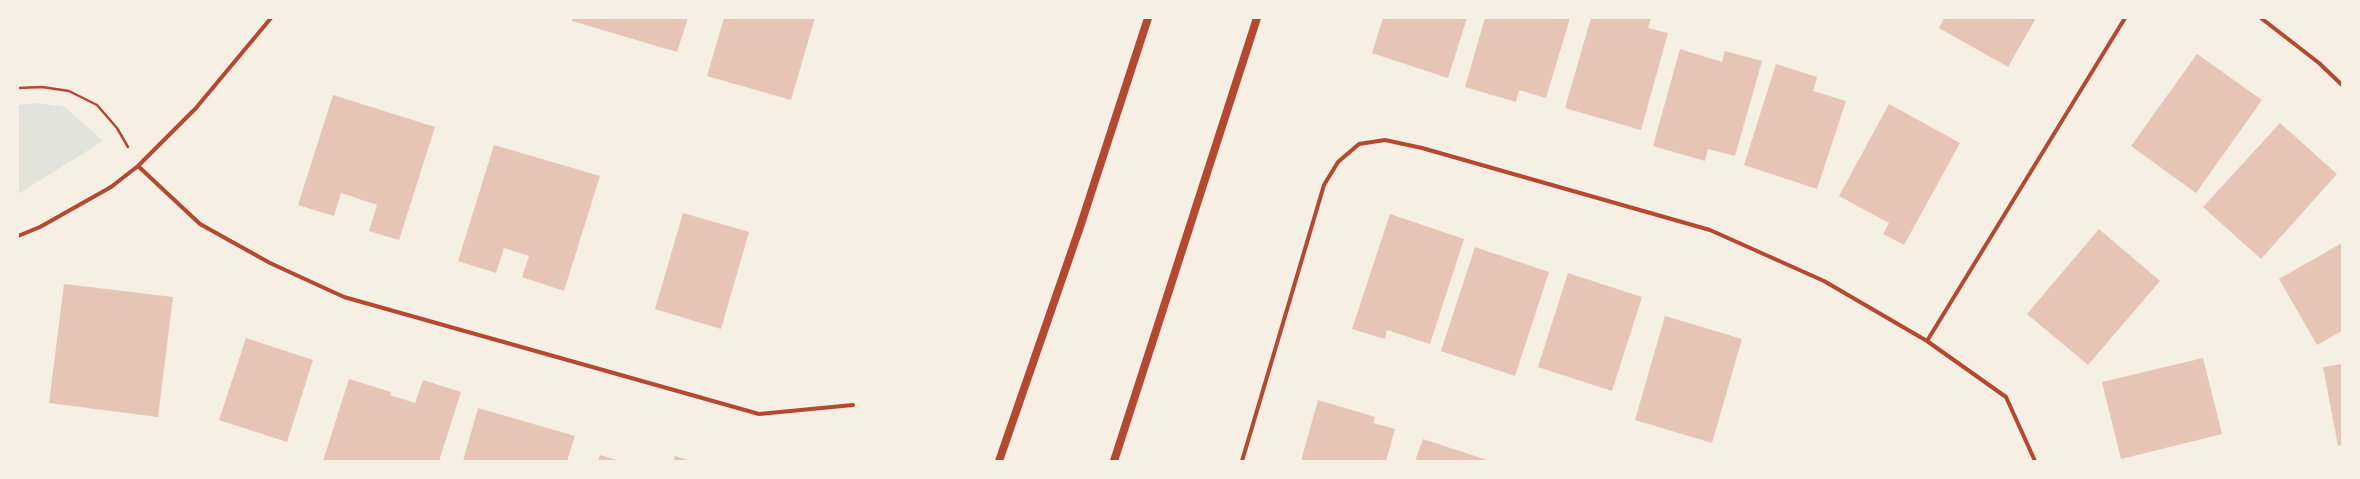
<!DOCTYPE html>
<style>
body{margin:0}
#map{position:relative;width:2360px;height:479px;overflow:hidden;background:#f6efe4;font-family:"Fira Sans",sans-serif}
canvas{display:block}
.frame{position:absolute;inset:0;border:19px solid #f6efe4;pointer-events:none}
</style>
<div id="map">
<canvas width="2360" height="479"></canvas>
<div class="frame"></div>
</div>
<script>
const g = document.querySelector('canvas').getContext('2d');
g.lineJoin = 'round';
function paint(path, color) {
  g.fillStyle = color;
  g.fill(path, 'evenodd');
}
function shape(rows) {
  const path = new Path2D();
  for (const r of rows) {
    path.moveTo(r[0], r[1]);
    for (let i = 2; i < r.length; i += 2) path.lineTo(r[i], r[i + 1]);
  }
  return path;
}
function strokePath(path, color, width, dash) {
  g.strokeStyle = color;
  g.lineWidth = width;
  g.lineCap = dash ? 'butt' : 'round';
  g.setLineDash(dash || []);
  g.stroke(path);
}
const green = shape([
 [36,103,65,107,103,141,18,194,18,105]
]);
const building = shape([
 [572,18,688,18,677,52,572,21],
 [724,18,815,18,791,100,707,76],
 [1383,18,1467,18,1448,78,1372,53],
 [1485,18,1570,18,1546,98,1519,90,1516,102,1465,87],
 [1591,18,1651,18,1648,28,1668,33,1641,130,1565,108],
 [1944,18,2036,18,2008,67,1939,28],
 [1680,49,1722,62,1725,51,1762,61,1735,156,1708,149,1705,161,1653,146],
 [2197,54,2262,100,2196,193,2131,146],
 [1776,64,1817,77,1813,91,1846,101,1817,189,1744,165],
 [333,95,435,127,399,240,369,231,377,205,341,193,334,216,298,205],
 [1889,104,1960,143,1904,245,1883,234,1889,223,1839,196],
 [2280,123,2337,174,2261,259,2203,207],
 [494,145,600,176,564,291,522,277,529,256,504,248,496,273,458,261],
 [683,213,749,232,721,329,655,309],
 [1390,214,1464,239,1430,344,1387,330,1385,339,1352,329],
 [2099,229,2160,281,2088,365,2027,314],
 [2342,243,2342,331,2317,345,2279,279],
 [1475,247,1549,272,1515,376,1441,351],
 [1568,273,1642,297,1612,391,1538,367],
 [64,284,173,297,158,417,49,403],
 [1665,316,1742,339,1712,443,1635,420],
 [246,338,313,360,287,442,219,420],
 [2203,358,2222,434,2121,459,2102,382],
 [2342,364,2342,445,2338,446,2323,367],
 [349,379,391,392,390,395,415,403,423,380,461,392,439,461,323,461],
 [1318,400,1375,417,1373,423,1395,429,1386,461,1301,461],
 [478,408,575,436,567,461,463,461],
 [1423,439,1490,461,1415,461],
 [600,455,620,461,598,461],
 [675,456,691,461,674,461]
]);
const path = shape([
 [18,88,42,87,69,91,97,105,117,128,128,147]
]);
const minor = shape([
 [2261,18,2319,63,2342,85],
 [138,166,200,224,270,263,344,297,759,414,853,405],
 [18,236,40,227,111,187,138,166,196,108,271,18],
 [1927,341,2125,18],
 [1242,461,1324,185,1338,162,1359,144,1385,140,1422,148,1710,230,1824,281,1927,341,2006,397,2035,461]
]);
const secondary = shape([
 [999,461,1080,227,1148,18],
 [1114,461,1257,18]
]);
paint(green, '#e2e4dc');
paint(building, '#e6c5b7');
strokePath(path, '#b5482f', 2.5);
strokePath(minor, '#b5482f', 4);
strokePath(secondary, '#b5482f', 8);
</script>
